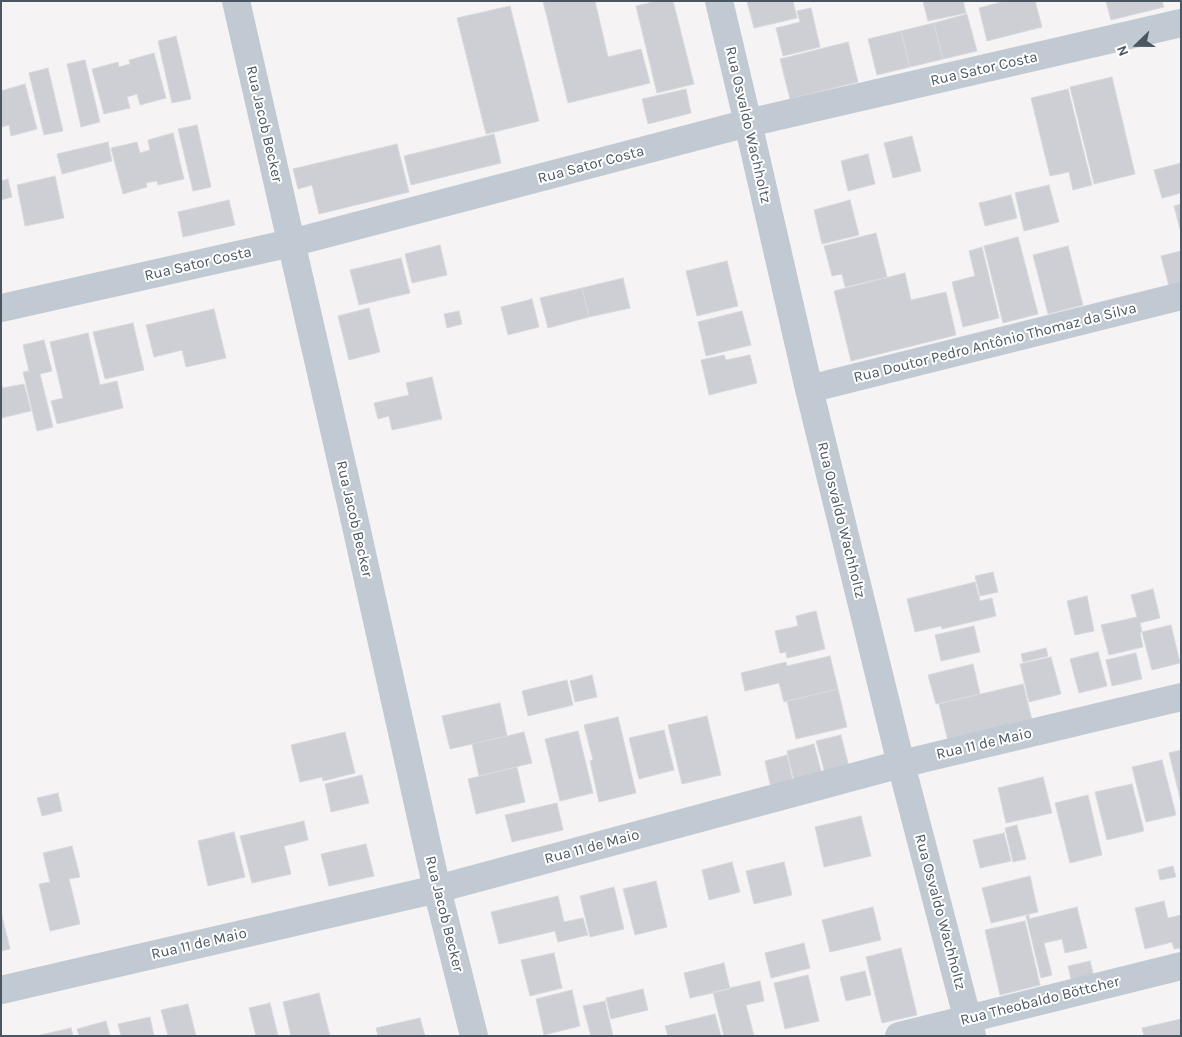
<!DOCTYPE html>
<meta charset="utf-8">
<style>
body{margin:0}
#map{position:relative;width:1182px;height:1037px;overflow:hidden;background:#f5f3f3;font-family:Karla,sans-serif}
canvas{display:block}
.frame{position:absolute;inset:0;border:2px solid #4a5661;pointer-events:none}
.north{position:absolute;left:1112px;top:20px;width:50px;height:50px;-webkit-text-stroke:4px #fff;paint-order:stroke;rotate:248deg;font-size:14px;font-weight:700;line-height:20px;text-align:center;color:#4a5661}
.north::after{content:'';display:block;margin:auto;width:18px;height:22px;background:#4a5661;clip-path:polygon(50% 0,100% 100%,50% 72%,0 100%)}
</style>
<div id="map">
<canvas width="1182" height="1037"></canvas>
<div class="frame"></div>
<div class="north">N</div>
</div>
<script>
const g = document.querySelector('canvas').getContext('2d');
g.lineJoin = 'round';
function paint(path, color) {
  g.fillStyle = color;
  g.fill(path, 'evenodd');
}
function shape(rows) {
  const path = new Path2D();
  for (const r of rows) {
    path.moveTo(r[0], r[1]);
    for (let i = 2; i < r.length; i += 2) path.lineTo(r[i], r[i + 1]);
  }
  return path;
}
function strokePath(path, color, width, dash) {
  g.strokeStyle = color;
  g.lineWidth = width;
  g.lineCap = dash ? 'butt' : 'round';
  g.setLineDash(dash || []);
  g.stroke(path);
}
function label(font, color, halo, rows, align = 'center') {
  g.font = font + ' Karla,sans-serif';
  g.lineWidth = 4;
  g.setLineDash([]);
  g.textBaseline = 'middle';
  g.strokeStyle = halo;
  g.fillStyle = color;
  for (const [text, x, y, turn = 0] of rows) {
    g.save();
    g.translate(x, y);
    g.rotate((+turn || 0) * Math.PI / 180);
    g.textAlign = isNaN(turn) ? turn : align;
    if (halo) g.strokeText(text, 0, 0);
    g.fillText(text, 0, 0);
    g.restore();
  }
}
const building = shape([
 [543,1,595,1,608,57,641,49,650,83,568,103,543,1],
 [657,1,673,1,694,84,657,93,636,6,657,1],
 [747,1,793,1,797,18,754,28,747,1],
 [923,1,963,1,966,13,928,21,923,1],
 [1005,1,1035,1,1042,27,987,41,979,8,1005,1],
 [1106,1,1162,1,1164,7,1111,20,1106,1],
 [510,6,539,121,486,134,457,18,510,6],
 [811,8,820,47,783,56,776,28,800,22,797,11,811,8],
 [967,14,977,51,943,59,934,23,967,14],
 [934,23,943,59,910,67,901,31,934,23],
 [901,31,910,67,877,75,868,39,901,31],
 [176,36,191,99,172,103,158,41,176,36],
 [848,42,858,82,790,99,780,59,848,42],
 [154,53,166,98,140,105,137,94,127,97,130,108,104,114,92,69,118,62,119,67,130,64,129,60,154,53],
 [85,60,100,122,81,127,67,64,85,60],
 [48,68,63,131,44,135,29,73,48,68],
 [1112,77,1135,174,1094,184,1070,87,1112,77],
 [25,84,37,129,11,136,9,125,1,127,1,91,25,84],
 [686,89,691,113,648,124,642,99,686,89],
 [1068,89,1092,185,1073,190,1069,172,1050,176,1031,98,1068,89],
 [197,125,211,187,193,191,178,129,197,125],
 [173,133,184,179,158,185,157,181,146,183,147,187,123,194,111,148,137,142,140,153,150,150,148,140,173,133],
 [494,134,501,163,411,185,404,156,494,134],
 [912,136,921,171,893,178,884,143,912,136],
 [108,142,112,161,62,174,57,154,108,142],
 [397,144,409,192,319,214,312,185,298,189,293,169,397,144],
 [868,154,875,184,848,191,841,161,868,154],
 [1181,163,1181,193,1162,198,1154,170,1181,163],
 [55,176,64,218,25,226,17,185,55,176],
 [8,179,12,197,1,200,1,181,8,179],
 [1049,185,1059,222,1024,231,1015,193,1049,185],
 [1011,195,1017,218,985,226,979,203,1011,195],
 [229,200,235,225,183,237,178,212,229,200],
 [850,200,859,235,822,244,814,210,850,200],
 [1181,204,1181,233,1174,206,1181,204],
 [876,233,887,277,845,287,842,274,832,276,824,246,876,233],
 [1018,237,1038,314,1003,323,984,246,1018,237],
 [440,245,447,275,412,283,405,254,440,245],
 [1068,246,1083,305,1048,314,1033,255,1068,246],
 [982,247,999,318,963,327,952,282,975,276,969,251,982,247],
 [1181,251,1181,287,1170,290,1161,256,1181,251],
 [401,258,410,293,359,305,350,270,401,258],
 [727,261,738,306,697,316,686,271,727,261],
 [905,273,911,300,946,292,956,335,851,361,834,291,905,273],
 [623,278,630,308,589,317,582,288,623,278],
 [582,288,589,317,548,328,540,298,582,288],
 [532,299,539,327,508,335,501,307,532,299],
 [369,308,380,352,349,360,338,316,369,308],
 [214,309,226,358,186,367,182,350,154,357,146,325,214,309],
 [459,311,462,324,447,328,444,314,459,311],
 [742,311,751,345,706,356,698,322,742,311],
 [133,323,144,370,105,379,93,332,133,323],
 [88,333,100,385,117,381,123,408,57,424,51,401,63,398,50,342,88,333],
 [44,340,52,371,40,374,53,427,37,431,23,372,29,371,23,345,44,340],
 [724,355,726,360,750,355,757,383,709,395,701,360,724,355],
 [432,377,442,419,392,430,389,416,378,419,374,403,409,395,406,383,432,377],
 [1,383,3,388,24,384,31,411,1,418,1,383],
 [993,572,998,592,980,596,975,576,993,572],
 [975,582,980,601,992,598,996,616,942,629,941,626,915,632,907,599,975,582],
 [1153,589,1160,618,1140,623,1142,632,1140,633,1143,647,1109,655,1101,625,1137,617,1131,595,1153,589],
 [1087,596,1094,631,1075,635,1067,601,1087,596],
 [816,611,825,649,787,658,786,652,780,653,775,631,798,626,796,616,816,611],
 [1171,625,1180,663,1152,670,1142,632,1171,625],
 [974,626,980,652,941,661,935,635,974,626],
 [1046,648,1048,656,1023,662,1021,654,1046,648],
 [1098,652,1107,686,1079,693,1070,659,1098,652],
 [1136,653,1142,679,1112,686,1106,660,1136,653],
 [830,656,838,689,784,702,779,683,745,691,741,673,786,662,787,666,830,656],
 [1051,657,1061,694,1029,702,1020,664,1051,657],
 [973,664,980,694,936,704,928,675,973,664],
 [592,675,597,697,575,702,570,681,592,675],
 [567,680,573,705,528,716,522,691,567,680],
 [1023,684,1032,720,948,741,939,704,1023,684],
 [838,689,847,727,796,739,787,701,838,689],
 [500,703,507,736,450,749,442,716,500,703],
 [707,716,721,775,682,784,668,725,707,716],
 [618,717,636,793,599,802,590,761,593,760,584,725,618,717],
 [664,730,674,770,639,779,629,738,664,730],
 [578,731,593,793,560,801,545,739,578,731],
 [345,732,355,773,323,781,322,777,300,782,291,745,345,732],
 [524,732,532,763,479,776,472,744,524,732],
 [841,735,849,767,825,773,816,741,841,735],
 [814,744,824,782,796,789,787,751,814,744],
 [1181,750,1181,802,1169,753,1181,750],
 [787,755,793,782,771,788,765,761,787,755],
 [1162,760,1176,815,1146,822,1132,767,1162,760],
 [517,767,525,802,476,814,468,779,517,767],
 [362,775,369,803,331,812,325,784,362,775],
 [1043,777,1052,813,1006,823,998,788,1043,777],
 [1132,784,1144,831,1107,840,1095,792,1132,784],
 [58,793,62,811,42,816,37,798,58,793],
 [1088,795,1102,855,1070,863,1055,803,1088,795],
 [557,803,563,830,512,842,505,815,557,803],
 [861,816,871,856,824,867,815,827,861,816],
 [304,821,308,840,284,846,291,874,252,883,240,836,304,821],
 [1017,825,1026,859,1013,862,1005,828,1017,825],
 [234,832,245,877,208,886,198,841,234,832],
 [1004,833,1011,861,980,868,973,840,1004,833],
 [366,844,374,876,329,886,321,854,366,844],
 [72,846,80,877,69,879,80,924,50,931,39,884,50,882,43,853,72,846],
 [732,862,740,892,709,900,702,870,732,862],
 [784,862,792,895,754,904,746,871,784,862],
 [1173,866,1176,877,1160,880,1158,870,1173,866],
 [1030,876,1038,912,991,923,982,888,1030,876],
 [656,881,667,927,635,935,623,889,656,881],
 [614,887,624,929,590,937,580,896,614,887],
 [558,896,564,922,583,918,588,935,558,942,555,931,499,944,491,912,558,896],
 [1164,901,1168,918,1181,915,1181,948,1174,949,1172,942,1145,949,1135,908,1164,901],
 [873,907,881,940,830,952,822,920,873,907],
 [1077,907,1087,948,1065,953,1062,939,1044,943,1052,975,1041,978,1026,916,1029,915,1029,919,1077,907],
 [1,912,10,949,1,951,1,912],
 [1025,921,1040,985,1000,995,985,930,1025,921],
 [804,943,810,968,771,978,765,953,804,943],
 [901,948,917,1015,882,1023,866,957,901,948],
 [554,953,562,988,530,996,521,960,554,953],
 [1090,961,1094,977,1072,983,1068,966,1090,961],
 [724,963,730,989,690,998,684,973,724,963],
 [865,971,871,995,846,1001,840,977,865,971],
 [808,975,819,1021,785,1029,774,983,808,975],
 [760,981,764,1001,746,1005,754,1036,724,1036,713,992,760,981],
 [643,989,648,1010,611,1019,606,998,643,989],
 [572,990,580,1026,544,1035,536,999,572,990],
 [319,993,330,1036,291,1036,283,1002,319,993],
 [605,1001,613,1036,591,1036,583,1006,605,1001],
 [270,1003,278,1036,256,1036,249,1008,270,1003],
 [188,1004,196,1036,168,1036,161,1010,188,1004],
 [715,1014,721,1036,668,1036,665,1026,715,1014],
 [150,1017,154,1036,121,1036,118,1024,150,1017],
 [420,1018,425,1036,378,1036,376,1028,420,1018],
 [1181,1019,1181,1036,1144,1036,1142,1028,1181,1019],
 [106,1021,110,1036,79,1036,77,1029,106,1021],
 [71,1028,73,1036,36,1036,71,1028]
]);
const minor = shape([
 [236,1,351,504,437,889,474,1036],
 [719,1,748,123,809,389,901,764,972,1036],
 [1,308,291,243,748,123,1181,23],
 [809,389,1181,296],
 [1,990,437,889,901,764,1181,697],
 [899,1036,1181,966]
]);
const streetNames = [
 ["Rua Sator Costa",984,69,-13],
 ["Rua Jacob Becker",264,124,77],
 ["Rua Osvaldo Wachholtz",748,125,77],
 ["Rua Sator Costa",591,165,-15],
 ["Rua Sator Costa",198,264,-13],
 ["Rua Doutor Pedro Antônio Thomaz da Silva",995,343,-14],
 ["Rua Jacob Becker",354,519,77],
 ["Rua Osvaldo Wachholtz",841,520,76],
 ["Rua 11 de Maio",984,744,-13],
 ["Rua 11 de Maio",592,847,-15],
 ["Rua Osvaldo Wachholtz",940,912,75],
 ["Rua Jacob Becker",444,914,76],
 ["Rua 11 de Maio",199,944,-13],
 ["Rua Theobaldo Böttcher",1040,1001,-14]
];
paint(building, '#cdcfd5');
strokePath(building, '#d7d9de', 1);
strokePath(minor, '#c1cad2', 28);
label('15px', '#4a5661', '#fff', streetNames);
</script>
